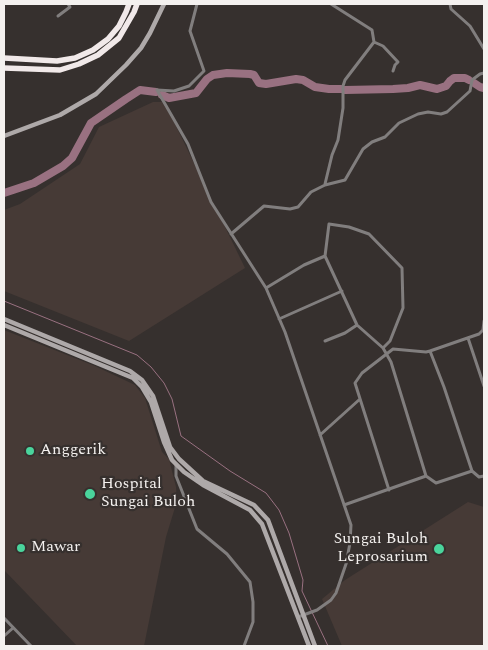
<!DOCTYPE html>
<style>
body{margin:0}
#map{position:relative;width:488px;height:650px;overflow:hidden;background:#36302e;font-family:Spectral,serif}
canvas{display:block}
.frame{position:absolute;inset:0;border:5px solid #f4f1ef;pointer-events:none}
</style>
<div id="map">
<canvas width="488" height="650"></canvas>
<div class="frame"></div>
</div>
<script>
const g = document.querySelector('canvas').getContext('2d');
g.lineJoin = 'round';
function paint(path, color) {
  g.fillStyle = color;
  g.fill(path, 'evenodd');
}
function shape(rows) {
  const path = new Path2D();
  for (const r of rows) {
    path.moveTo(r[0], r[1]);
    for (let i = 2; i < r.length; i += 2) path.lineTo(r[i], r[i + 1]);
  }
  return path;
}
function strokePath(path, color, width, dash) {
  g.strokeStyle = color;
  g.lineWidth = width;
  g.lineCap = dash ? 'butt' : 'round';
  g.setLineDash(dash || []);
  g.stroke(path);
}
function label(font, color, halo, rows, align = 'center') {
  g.font = font + ' Spectral,serif';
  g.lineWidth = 4.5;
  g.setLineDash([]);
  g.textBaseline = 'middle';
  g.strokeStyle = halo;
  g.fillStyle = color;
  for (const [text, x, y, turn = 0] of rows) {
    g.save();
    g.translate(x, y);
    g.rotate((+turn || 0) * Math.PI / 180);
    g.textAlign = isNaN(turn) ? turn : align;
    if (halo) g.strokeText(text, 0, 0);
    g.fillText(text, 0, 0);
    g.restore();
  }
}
const built = shape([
 [153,102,162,102,174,122,245,268,129,341,4,291,4,210,20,204,80,164,99,127],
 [4,330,95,366,135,385,145,398,162,452,169,459,176,487,177,501,166,537,144,646,77,646,4,570],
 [468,502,484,507,484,646,342,646,322,599,345,580]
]);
const stream = shape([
 [4,301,137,355,151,367,164,383,172,399,181,436,230,471,266,493,279,510,289,533,303,580,302,591,328,646]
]);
const river = shape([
 [474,83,480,87,484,88],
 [345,90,393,89,408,88,420,85,437,89,446,86,450,81,454,78,465,78,469,80],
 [162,95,169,98,196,93,207,79,213,75,227,73,250,74,254,75,259,83,266,84,296,79,303,80,315,87,329,89,341,89],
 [4,193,34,183,63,166,72,158,91,123,126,99,140,90,156,92]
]);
const street = shape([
 [450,4,451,9,470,26,484,49],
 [58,16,70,7,68,4],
 [374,42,383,46,398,62,395,65,393,71],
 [157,90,188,144,211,202,266,288,285,332,351,525,350,543,346,564,336,593,331,600,317,610,298,617],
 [157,90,174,91,189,86,204,71,190,31,197,4],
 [325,184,332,155,338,140,343,108,343,86,345,80,374,42,372,30,331,4],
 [231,234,264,206,290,209,298,207,311,192,325,185,345,180,363,149,372,142,385,137,399,123,418,114,428,112,441,114,447,112,470,91,472,80,480,74,484,73],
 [266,288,304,265,325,256],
 [279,319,342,291],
 [468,338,484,386],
 [325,341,345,333,357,325],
 [383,348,390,341,403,308,402,268,369,234,349,227,329,224,325,256,357,325,383,348,391,362,426,476],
 [430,351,444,387,472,471],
 [320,435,360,399],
 [176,465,176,476,197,529,227,554,250,582,253,602,253,622,244,646],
 [389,490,355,383,362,373,393,349,426,352,430,351,479,334,483,330,484,321],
 [344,505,426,476,436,483,472,471,479,477,484,476],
 [4,618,31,646],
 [4,636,13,628]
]);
const secondary = shape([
 [4,136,60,115,96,94,126,65,141,48,150,33,164,4],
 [4,319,130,371,142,380,153,396,170,447,179,459,203,481,254,505,268,520,315,646],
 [4,325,133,378,142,387,151,402,164,442,172,460,184,472,203,485,250,510,262,524,309,646]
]);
const highway = shape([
 [4,58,57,61,75,58,93,50,108,39,119,26,126,12,129,4],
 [4,68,60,70,79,64,98,55,119,38,134,12,137,4]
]);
const markers = [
 [30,451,5,"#4ad49c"],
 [90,494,6,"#4ad49c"],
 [21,548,5,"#4ad49c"],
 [439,549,6,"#4ad49c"]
];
const poiNames = [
 ["Anggerik",40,451],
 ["Hospital",101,485],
 ["Sungai Buloh",101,503],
 ["Sungai Buloh",428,540,"right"],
 ["Leprosarium",428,558,"right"],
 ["Mawar",31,548]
];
paint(built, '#463a36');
strokePath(stream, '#997181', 1);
strokePath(river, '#997181', 8);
strokePath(street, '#817e7e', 3);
strokePath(secondary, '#aea9a9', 4.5);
strokePath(highway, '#f1e9e9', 5.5);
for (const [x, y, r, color] of markers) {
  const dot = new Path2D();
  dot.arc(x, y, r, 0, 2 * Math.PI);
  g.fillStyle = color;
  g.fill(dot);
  strokePath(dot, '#36302e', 2);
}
label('16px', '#f4f1ef', '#36302e', poiNames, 'left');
</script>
